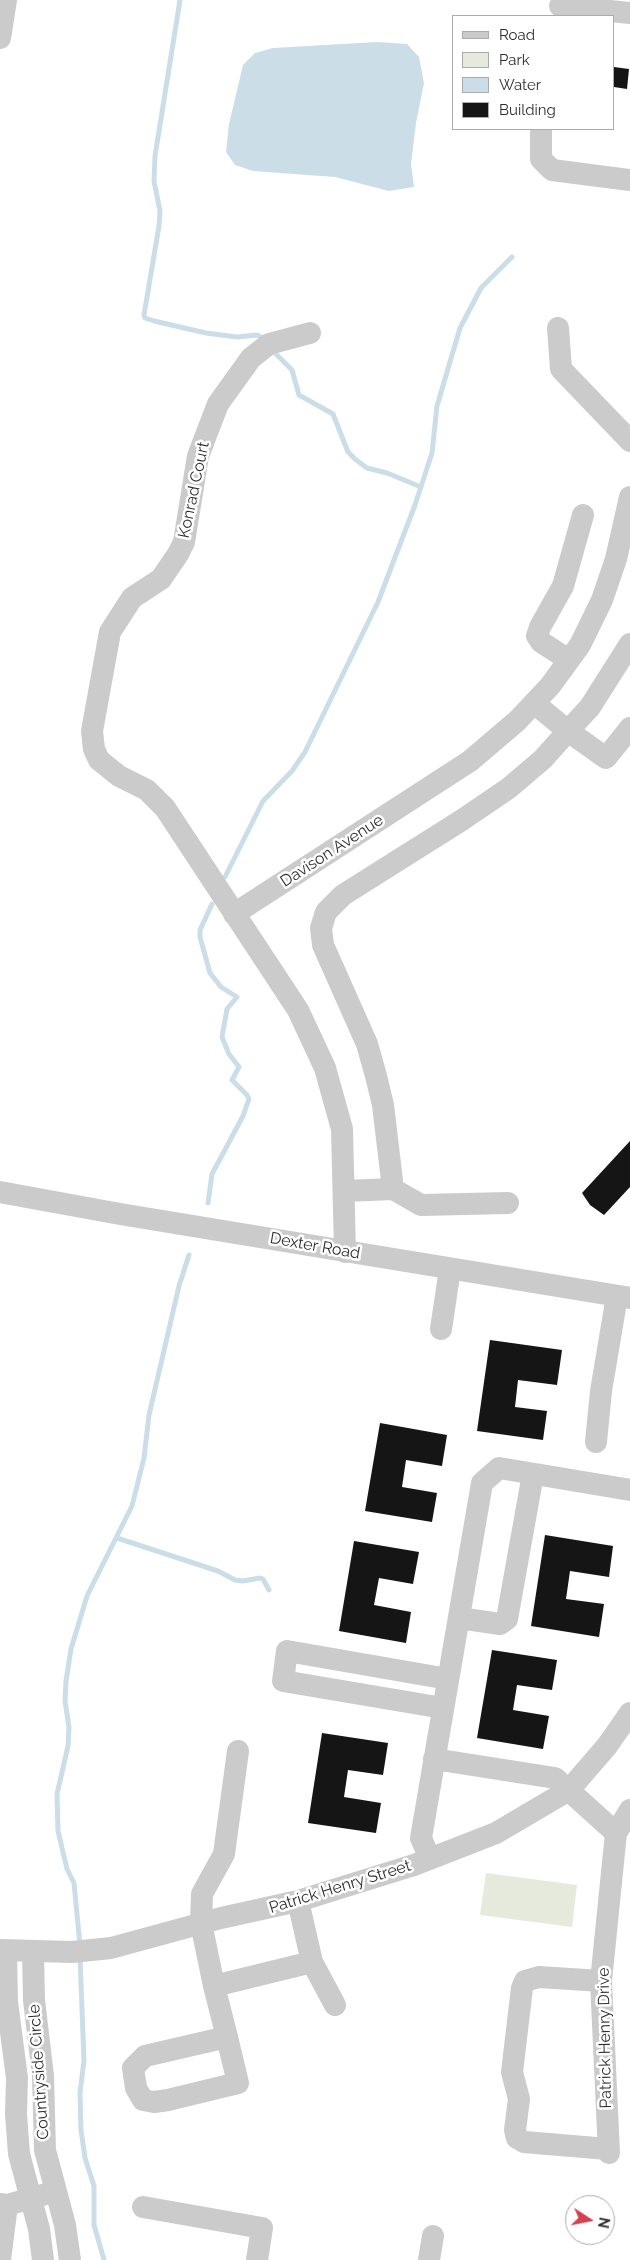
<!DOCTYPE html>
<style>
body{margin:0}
#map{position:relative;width:630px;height:2260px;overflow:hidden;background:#fff;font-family:Raleway,sans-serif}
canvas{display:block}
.legend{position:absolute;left:452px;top:15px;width:162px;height:115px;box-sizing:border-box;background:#fff;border:1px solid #ababab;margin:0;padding:6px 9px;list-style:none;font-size:15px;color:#2e2e2e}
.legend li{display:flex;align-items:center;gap:10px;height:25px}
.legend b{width:25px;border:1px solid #ababab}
.north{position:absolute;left:565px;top:2195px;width:50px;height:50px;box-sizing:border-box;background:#fff;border:1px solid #ababab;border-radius:50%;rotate:101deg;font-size:14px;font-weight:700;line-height:20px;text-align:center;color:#2e2e2e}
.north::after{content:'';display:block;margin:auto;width:18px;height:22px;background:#d44250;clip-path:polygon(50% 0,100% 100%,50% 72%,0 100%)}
</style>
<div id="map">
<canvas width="630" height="2260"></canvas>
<ul class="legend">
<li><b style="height:6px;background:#cbcbcb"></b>Road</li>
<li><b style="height:14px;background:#e5eadd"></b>Park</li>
<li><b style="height:14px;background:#cbdee8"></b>Water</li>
<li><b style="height:14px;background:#151515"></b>Building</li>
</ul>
<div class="north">N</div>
</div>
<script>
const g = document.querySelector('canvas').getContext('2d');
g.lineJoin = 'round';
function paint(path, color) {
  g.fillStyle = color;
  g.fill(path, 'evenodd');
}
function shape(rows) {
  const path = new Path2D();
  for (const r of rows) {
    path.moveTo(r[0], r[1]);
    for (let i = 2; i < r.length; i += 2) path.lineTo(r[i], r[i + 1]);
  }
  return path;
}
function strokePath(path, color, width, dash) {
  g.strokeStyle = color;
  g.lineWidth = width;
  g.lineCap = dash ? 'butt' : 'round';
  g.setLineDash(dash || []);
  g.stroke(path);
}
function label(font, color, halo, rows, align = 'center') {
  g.font = font + ' Raleway,sans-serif';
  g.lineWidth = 5;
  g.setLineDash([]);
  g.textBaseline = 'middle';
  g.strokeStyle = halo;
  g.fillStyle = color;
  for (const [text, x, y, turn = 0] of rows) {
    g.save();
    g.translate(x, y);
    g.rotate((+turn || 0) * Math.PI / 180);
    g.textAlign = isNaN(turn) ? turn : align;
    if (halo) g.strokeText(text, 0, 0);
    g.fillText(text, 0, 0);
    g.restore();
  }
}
const green = shape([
 [486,1873,577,1885,572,1927,480,1915]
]);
const water = shape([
 [377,42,407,44,419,57,424,83,416,123,411,164,414,187,389,191,335,177,253,171,235,165,226,152,229,124,243,65,255,53,273,48]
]);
const stream = shape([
 [180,0,155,156,154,181,160,211,159,226,144,315,145,318,154,321,206,333,237,337,257,335,265,339],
 [272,350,292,370,299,395,333,414,348,452,355,459,367,468,387,473,421,487],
 [225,877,263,801,292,771,305,752,378,602,415,505,432,453,437,406,460,328,481,288,512,257],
 [208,1203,212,1174,243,1116,249,1099,247,1095,232,1080,239,1067,229,1054,222,1037,227,1009,237,997,221,987,210,973,200,937,200,930,212,904],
 [117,1538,218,1571,235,1580,243,1581,260,1578,263,1579,269,1590],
 [80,1945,74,1883,67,1869,58,1831,57,1794,68,1746,69,1727,65,1701,66,1681,71,1649,87,1596,132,1506,144,1458,149,1415,179,1286,189,1255],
 [80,1956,84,2061,80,2092,81,2130,85,2158,94,2186,94,2225,104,2260]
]);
const building = shape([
 [614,67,629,69,627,89,614,87],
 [630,1141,630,1187,604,1215,590,1205,582,1193],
 [490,1340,562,1350,557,1385,518,1380,515,1407,547,1411,543,1440,477,1431],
 [380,1423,447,1435,442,1466,406,1460,402,1487,437,1493,432,1522,365,1511],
 [545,1535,613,1546,609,1577,570,1571,566,1599,604,1604,599,1637,531,1626],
 [354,1541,419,1552,413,1584,379,1578,374,1605,411,1612,406,1643,339,1631],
 [492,1650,557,1660,552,1690,517,1685,513,1710,549,1716,543,1749,477,1738],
 [322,1733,388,1743,383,1775,348,1770,344,1797,381,1803,376,1833,308,1823]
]);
const minor = shape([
 [560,6,630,13],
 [0,38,6,0],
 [541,129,541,159,552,170,630,180],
 [558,328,561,369,630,441],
 [310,333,269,344,251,358,218,404,198,456,184,542,178,554,161,579,132,598,110,632,92,731,94,749,99,760,119,776,147,790,165,808,298,1010,325,1068,342,1129,345,1252],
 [630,644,590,707,568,731,606,758,630,728],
 [569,660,541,642,537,636,540,627,563,586,583,515],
 [234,914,470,761,517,721,550,686,580,645,602,600,616,559,630,497],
 [393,1189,421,1205,508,1203],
 [344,1191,393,1189,383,1105,376,1076,367,1044,323,945,321,928,326,912,343,895,462,820,509,788,543,759,568,731,534,703],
 [0,1192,120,1214,630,1298],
 [441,1329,450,1269],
 [596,1442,601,1391,617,1296],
 [459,1618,500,1624,507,1619,533,1474],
 [443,1708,283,1681,287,1651,448,1679],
 [238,1751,224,1854,202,1894,201,1923,214,1986,312,1962,298,1901],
 [434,1759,555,1778,616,1833],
 [430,1859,421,1838,482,1483,499,1468,630,1490],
 [0,1950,72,1952,111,1948,221,1918,298,1901,414,1865,496,1833,569,1790,607,1746,630,1713],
 [6,1951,7,2002,17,2078,16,2114,19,2154,39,2229,43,2260],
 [33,1952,34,2000,43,2076,45,2150,65,2225,70,2260],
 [312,1962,335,2005],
 [601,1981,539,1977,525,1981,522,1988,512,2072,519,2099,515,2130,517,2138,524,2142,608,2149],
 [214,1986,227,2037,238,2083,168,2100,154,2102,143,2100,136,2088,133,2068,145,2056,227,2037],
 [609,2153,601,1981,616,1833,630,1810],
 [0,2204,7,2205,46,2194],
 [143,2207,262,2228,257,2260],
 [0,2260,7,2205],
 [429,2260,433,2236]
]);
const streetNames = [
 ["Konrad Court",194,490,-78],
 ["Davison Avenue",332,851,-33],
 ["Dexter Road",315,1246,10],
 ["Patrick Henry Street",340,1887,-17],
 ["Patrick Henry Drive",605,2038,-91],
 ["Countryside Circle",39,2072,-94]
];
paint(green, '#e5eadd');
paint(water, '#cbdee8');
strokePath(stream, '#cbdee8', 5);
paint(building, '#151515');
strokePath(minor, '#cbcbcb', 22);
label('16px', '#2e2e2e', '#fff', streetNames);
</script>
